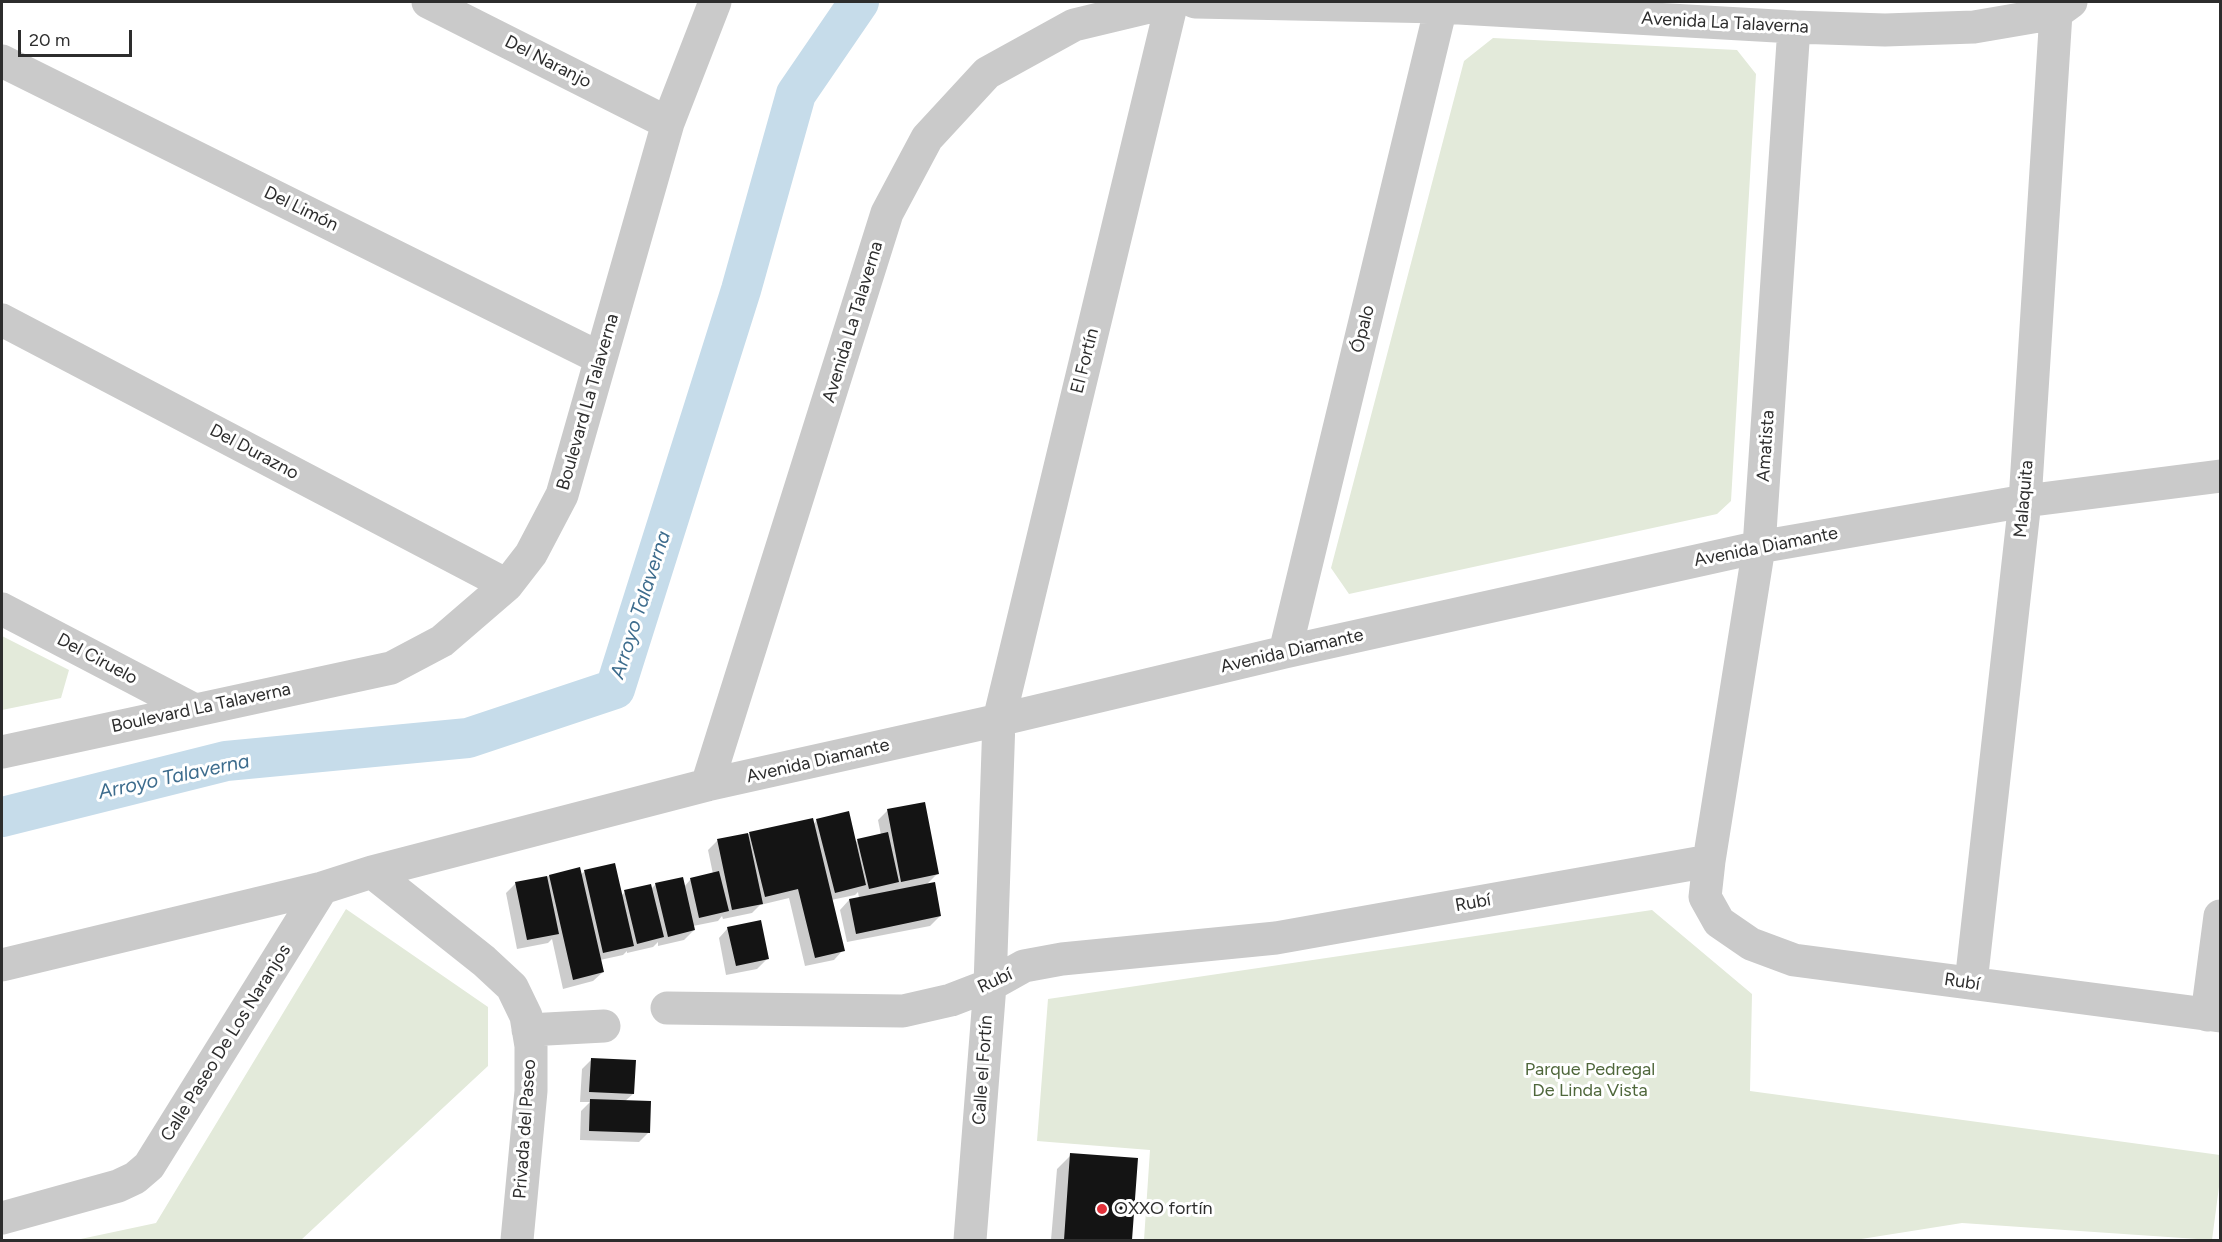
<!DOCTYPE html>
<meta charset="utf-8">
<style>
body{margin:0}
#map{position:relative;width:2222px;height:1242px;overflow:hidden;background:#fff;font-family:Figtree,sans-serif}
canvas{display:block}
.frame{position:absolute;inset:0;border:3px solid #2d2d2d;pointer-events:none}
.scale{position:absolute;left:18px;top:30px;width:114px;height:27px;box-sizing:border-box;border:3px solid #2d2d2d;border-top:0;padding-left:8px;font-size:18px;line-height:21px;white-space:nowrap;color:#2d2d2d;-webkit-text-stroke:4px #fff;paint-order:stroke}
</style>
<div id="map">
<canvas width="2222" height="1242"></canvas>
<div class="frame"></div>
<div class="scale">20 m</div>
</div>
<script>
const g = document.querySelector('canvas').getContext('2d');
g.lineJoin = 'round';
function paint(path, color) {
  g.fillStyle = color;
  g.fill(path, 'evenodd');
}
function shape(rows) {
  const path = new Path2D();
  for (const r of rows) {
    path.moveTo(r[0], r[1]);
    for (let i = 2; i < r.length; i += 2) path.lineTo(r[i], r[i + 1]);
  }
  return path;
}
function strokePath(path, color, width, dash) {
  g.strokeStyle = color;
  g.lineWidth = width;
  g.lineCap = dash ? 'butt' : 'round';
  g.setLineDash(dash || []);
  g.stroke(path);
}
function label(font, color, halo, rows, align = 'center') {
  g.font = font + ' Figtree,sans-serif';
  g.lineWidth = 6;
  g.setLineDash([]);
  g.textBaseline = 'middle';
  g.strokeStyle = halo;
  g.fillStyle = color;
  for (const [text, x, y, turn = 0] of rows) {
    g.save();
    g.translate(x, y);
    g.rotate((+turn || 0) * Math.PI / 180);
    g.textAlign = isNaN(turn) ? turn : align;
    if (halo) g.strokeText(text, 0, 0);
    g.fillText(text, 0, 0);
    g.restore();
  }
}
const green = shape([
 [1493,38,1737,50,1756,74,1731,501,1717,514,1349,594,1331,568,1464,61],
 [2,636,69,670,61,698,2,710],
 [346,909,488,1007,488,1066,301,1240,76,1240,156,1223],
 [1652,910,1752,994,1750,1091,2220,1155,2220,1179,2212,1240,1962,1223,1855,1240,1144,1240,1150,1150,1037,1141,1048,999]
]);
const shadow = shape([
 [888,810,937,874,926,885,940,916,930,926,847,942,840,910,849,900,859,898,858,892,855,895,831,900,843,950,834,960,805,966,789,898,760,905,752,913,723,919,722,916,718,921,693,926,694,930,684,940,658,946,658,942,653,947,627,953,627,951,623,955,600,960,603,972,593,981,563,989,552,939,548,943,517,949,506,893,515,884,549,876,580,875,584,872,613,864,621,896,625,892,651,889,656,884,684,887,690,880,713,874,708,850,717,841,812,820,813,825,817,820,855,843,858,840,881,835,878,820],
 [728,928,767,959,757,969,726,975,719,938],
 [592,1059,633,1094,624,1102,649,1132,639,1142,580,1140,581,1111,590,1102,580,1102,582,1069],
 [1071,1155,1137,1160,1131,1240,1051,1240,1057,1169]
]);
const canal = shape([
 [2,817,226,761,468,738,615,689,741,290,796,94,859,2]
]);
const building = shape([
 [925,802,939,874,901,882,887,809],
 [849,811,866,885,835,893,816,819],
 [813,818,845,951,815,958,798,889,765,897,749,832],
 [888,832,899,882,869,889,857,839],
 [748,833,763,904,732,910,717,839],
 [615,863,634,946,603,953,584,870],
 [580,867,604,972,573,980,549,875],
 [719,871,729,911,699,918,690,878],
 [547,876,559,934,527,940,515,882],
 [683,877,695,930,668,937,655,883],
 [935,882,941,916,856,934,849,899],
 [651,884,664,937,637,944,624,890],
 [761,920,769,959,736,966,727,927],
 [591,1058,636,1060,634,1094,589,1092],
 [590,1099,651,1101,650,1133,589,1131],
 [1070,1153,1138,1158,1132,1240,1064,1240]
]);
const minor = shape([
 [428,2,668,123],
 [1195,2,1441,7,1794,27,1885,30,1974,27,2056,13,2071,2],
 [1794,27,1759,547,1709,861,1705,897,1719,922,1751,944,1794,960,2220,1016],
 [2,61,600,358],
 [2,320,507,585],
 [2,609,193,709],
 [1285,652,1441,7],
 [2,752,391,668,442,641,507,585,531,554,562,495,668,123,715,2],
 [707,785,887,213,927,138,987,73,1074,25,1170,2],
 [372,872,484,961,512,987,526,1016,531,1046,531,1091,517,1240],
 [2,965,322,888,372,872,707,785,999,720,1285,652,1759,547,2025,501,2220,476],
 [1971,983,2025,501,2056,13],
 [667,1008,903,1011,951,1000,990,985,1024,966,1062,959,1276,938,1709,861],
 [2207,1015,2220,916],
 [528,1030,604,1026],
 [2,1218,118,1186,135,1178,149,1166,322,888],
 [970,1240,990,985,999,720,1172,2]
]);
const markers = [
 [1102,1209,6,"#e2313a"]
];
const streetNames = [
 ["Avenida La Talaverna",1725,23,3],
 ["Del Naranjo",548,62,27],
 ["Del Limón",301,209,26],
 ["Avenida La Talaverna",853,322,-73],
 ["Ópalo",1363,329,-76],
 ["El Fortín",1085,361,-76],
 ["Boulevard La Talaverna",588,402,-74],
 ["Amatista",1766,446,-86],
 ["Del Durazno",254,452,28],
 ["Malaquita",2024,499,-85],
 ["Avenida Diamante",1766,547,-11],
 ["Avenida Diamante",1292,651,-13],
 ["Del Ciruelo",97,659,28],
 ["Boulevard La Talaverna",201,708,-12],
 ["Avenida Diamante",818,761,-13],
 ["Rubí",1473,903,-10],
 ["Rubí",995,981,-25],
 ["Rubí",1962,982,8],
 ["Calle Paseo De Los Naranjos",226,1043,-58],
 ["Calle el Fortín",983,1070,-86],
 ["Privada del Paseo",525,1129,-86]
];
const parkNames = [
 ["Parque Pedregal",1590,1070],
 ["De Linda Vista",1590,1091]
];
const poiNames = [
 ["OXXO fortín",1114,1209]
];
const waterNames = [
 ["Arroyo Talaverna",641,605,-72],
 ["Arroyo Talaverna",174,777,-12]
];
paint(green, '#e3eada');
paint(shadow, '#0003');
strokePath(canal, '#c6dcea', 40);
paint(building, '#141414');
strokePath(minor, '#cacaca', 33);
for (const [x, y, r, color] of markers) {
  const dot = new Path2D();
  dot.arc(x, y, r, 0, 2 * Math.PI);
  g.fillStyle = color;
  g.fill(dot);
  strokePath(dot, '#fff', 2);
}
label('18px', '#2d2d2d', '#fff', streetNames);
label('18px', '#4f673b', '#fff', parkNames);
label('18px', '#2d2d2d', '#fff', poiNames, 'left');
label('italic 20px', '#3d6c8d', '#fff', waterNames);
</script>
